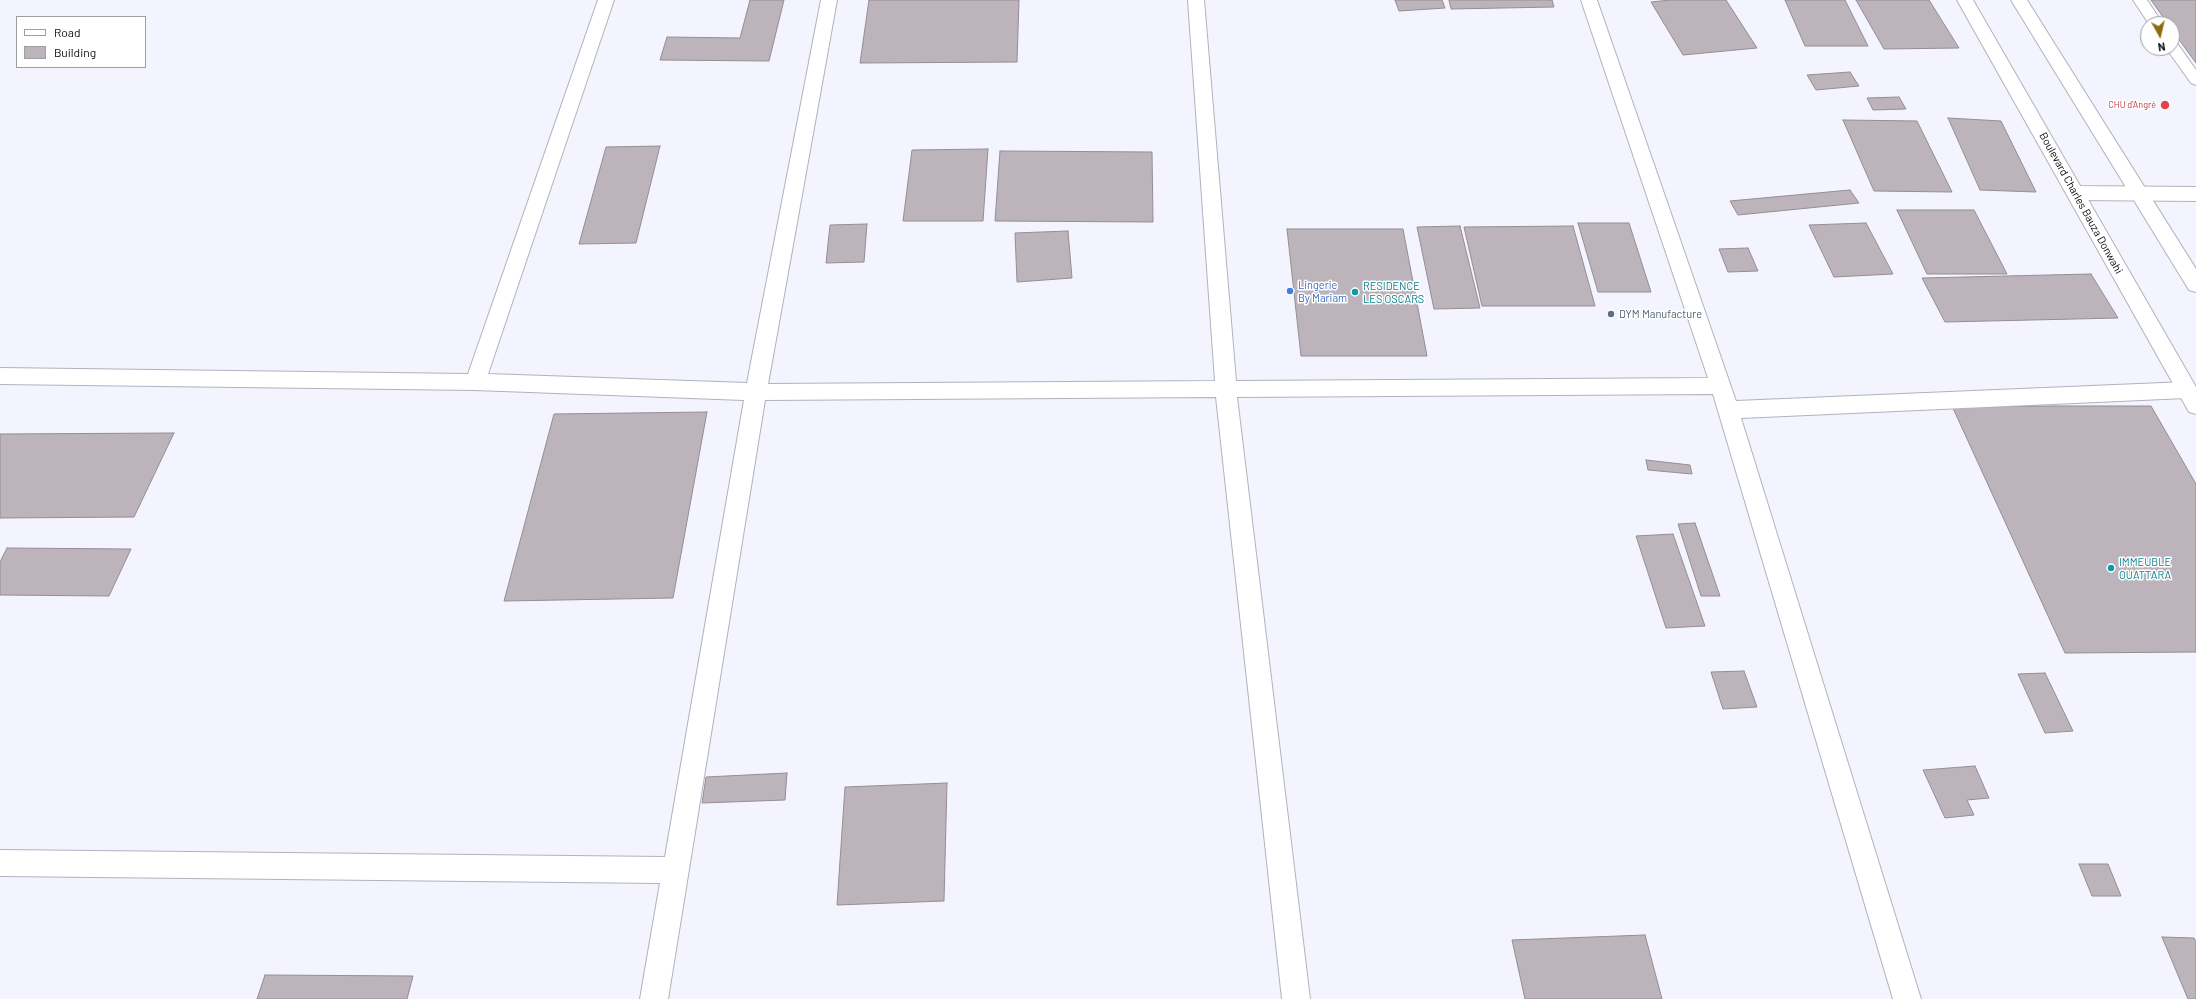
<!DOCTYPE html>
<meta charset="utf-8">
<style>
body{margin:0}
#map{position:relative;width:2196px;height:999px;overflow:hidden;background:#f3f4fe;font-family:Barlow,sans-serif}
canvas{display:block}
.legend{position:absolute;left:16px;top:16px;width:130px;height:52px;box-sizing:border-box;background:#fff;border:1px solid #9d9e9f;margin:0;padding:5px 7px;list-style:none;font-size:12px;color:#0b0c0f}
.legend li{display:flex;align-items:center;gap:8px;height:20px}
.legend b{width:20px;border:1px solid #9d9e9f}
.north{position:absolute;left:2140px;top:16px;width:40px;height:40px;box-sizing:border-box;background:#fff;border:1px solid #9d9e9f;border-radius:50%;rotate:172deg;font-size:11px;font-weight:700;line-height:16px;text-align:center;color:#0b0c0f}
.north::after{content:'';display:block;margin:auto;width:14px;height:18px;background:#8b6d0e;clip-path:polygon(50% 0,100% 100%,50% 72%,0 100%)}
</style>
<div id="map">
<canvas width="2196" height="999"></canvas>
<ul class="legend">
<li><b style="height:5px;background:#fff"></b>Road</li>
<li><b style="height:11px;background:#bdb3bb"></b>Building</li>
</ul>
<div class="north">N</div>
</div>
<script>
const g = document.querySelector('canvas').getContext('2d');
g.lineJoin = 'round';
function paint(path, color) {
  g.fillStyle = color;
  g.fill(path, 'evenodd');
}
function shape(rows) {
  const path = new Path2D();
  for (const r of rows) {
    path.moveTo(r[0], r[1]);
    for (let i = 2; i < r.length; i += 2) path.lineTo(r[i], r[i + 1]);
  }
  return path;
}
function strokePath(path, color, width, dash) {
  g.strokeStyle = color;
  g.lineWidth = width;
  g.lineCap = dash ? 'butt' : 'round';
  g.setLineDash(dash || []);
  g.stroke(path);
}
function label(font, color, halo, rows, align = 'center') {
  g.font = font + ' Barlow,sans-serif';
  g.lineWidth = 3;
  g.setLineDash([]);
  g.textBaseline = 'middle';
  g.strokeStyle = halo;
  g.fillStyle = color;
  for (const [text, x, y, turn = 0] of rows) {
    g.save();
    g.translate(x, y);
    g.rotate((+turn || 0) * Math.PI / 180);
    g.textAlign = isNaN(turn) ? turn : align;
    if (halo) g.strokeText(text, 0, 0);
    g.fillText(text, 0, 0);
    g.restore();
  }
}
const building = shape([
 [750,0,784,0,769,61,660,60,667,37,740,38,750,0],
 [869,0,1019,0,1017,62,860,63,869,0],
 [1395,0,1442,0,1445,8,1399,11,1395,0],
 [1449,0,1552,0,1554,7,1451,9,1449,0],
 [1670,0,1726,0,1757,48,1683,55,1651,2,1670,0],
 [1785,0,1845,0,1868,46,1805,46,1785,0],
 [1856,0,1929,0,1959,48,1884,49,1856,0],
 [2151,0,2196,0,2196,63,2172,30,2172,24,2168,24,2151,0],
 [1850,72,1859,86,1816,90,1807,75,1850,72],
 [1899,97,1906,109,1873,110,1867,98,1899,97],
 [1948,118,2001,121,2036,192,1980,190,1948,118],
 [1843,120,1917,121,1952,192,1874,191,1843,120],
 [660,146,636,243,579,244,606,147,660,146],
 [988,149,983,221,903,221,912,150,988,149],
 [1000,151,1152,152,1153,222,995,221,1000,151],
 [1850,190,1859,203,1738,215,1730,201,1850,190],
 [1897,210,1974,210,2007,274,1927,274,1897,210],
 [1578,223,1629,223,1651,292,1598,292,1578,223],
 [1866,223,1893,274,1834,277,1809,225,1866,223],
 [867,224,864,262,826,263,830,225,867,224],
 [1460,226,1480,308,1434,309,1417,227,1460,226],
 [1573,226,1595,306,1482,306,1464,227,1573,226],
 [1287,229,1403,229,1427,356,1301,356,1287,229],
 [1068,231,1072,278,1017,282,1015,233,1068,231],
 [1748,248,1758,271,1728,272,1719,249,1748,248],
 [2091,274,2118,318,1945,322,1922,278,2091,274],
 [1952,406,2151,406,2196,484,2196,652,2065,653,1952,406],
 [707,412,673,598,504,601,554,414,707,412],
 [174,433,134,517,0,518,0,434,174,433],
 [1646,460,1690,465,1692,474,1648,470,1646,460],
 [1695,523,1720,596,1701,596,1678,524,1695,523],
 [1673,534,1705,626,1666,628,1636,536,1673,534],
 [7,548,131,549,109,596,0,595,0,562,7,548],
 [1744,671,1757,707,1723,709,1711,672,1744,671],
 [2045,673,2073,731,2045,733,2018,674,2045,673],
 [1975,766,1989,798,1967,800,1974,815,1945,818,1923,770,1975,766],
 [787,773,785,800,702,803,706,777,787,773],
 [947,783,944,901,837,905,845,787,947,783],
 [2079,864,2108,864,2121,896,2092,896,2079,864],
 [1645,935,1662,999,1525,999,1512,940,1645,935],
 [2162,937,2194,938,2196,942,2196,999,2188,999,2162,937],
 [265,975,413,976,407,999,257,999,265,975]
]);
const service = shape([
 [2133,0,2147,0,2163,24,2149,24,2133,0],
 [2172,41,2177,43,2196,70,2196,85,2191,83,2166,48,2172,48,2172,41]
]);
const minor = shape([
 [598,0,614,0,488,374,747,383,821,0,837,0,768,384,1215,381,1188,0,1204,0,1236,381,1708,378,1581,0,1597,0,1736,401,2186,382,2193,384,2196,389,2193,396,2186,398,1741,418,1921,999,1893,999,1713,394,1237,397,1310,999,1282,999,1216,397,765,400,668,999,640,999,660,883,0,876,0,850,665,857,744,400,475,390,0,384,0,368,468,374,598,0],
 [2076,186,2196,187,2196,201,2076,200,2069,198,2067,193,2069,188,2076,186]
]);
const secondary = shape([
 [1957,0,1973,0,2196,387,2196,414,2189,412,1957,0],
 [2011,0,2027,0,2196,269,2196,292,2189,290,2011,0]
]);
const markers = [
 [2165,105,5,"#e0444e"],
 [1290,291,4,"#3f7fe0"],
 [1355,292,4,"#0f9aa8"],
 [1611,314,4,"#5c6f8a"],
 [2111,568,4,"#0f9aa8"]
];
const farHealthnames = [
 ["CHU d'Angré",2156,105]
];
const streetNames = [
 ["Boulevard Charles Bauza Donwahi",2081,203,61]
];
const shopNames = [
 ["Lingerie",1298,285],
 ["By Mariam",1298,298]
];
const cultureNames = [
 ["RESIDENCE",1363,286],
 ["LES OSCARS",1363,299],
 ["IMMEUBLE",2119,562],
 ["OUATTARA",2119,575]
];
const serviceNames = [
 ["DYM Manufacture",1619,314]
];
paint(building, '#bdb3bb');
strokePath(building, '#958c94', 1);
strokePath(service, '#b1b2be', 2);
strokePath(minor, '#b1b2be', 2);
strokePath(secondary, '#b1b2be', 2);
paint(service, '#fff');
paint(minor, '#fff');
paint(secondary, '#fff');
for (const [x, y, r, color] of markers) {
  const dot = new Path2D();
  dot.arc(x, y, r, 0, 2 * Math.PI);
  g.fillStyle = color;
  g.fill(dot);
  strokePath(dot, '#fff', 1.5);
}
label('9px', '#be3a42', '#fff', farHealthnames, 'right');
label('11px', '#0b0c0f', '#fff', streetNames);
label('11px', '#366cbe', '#fff', shopNames, 'left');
label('11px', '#0d838f', '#fff', cultureNames, 'left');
label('11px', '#4e5e75', '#fff', serviceNames, 'left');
</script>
